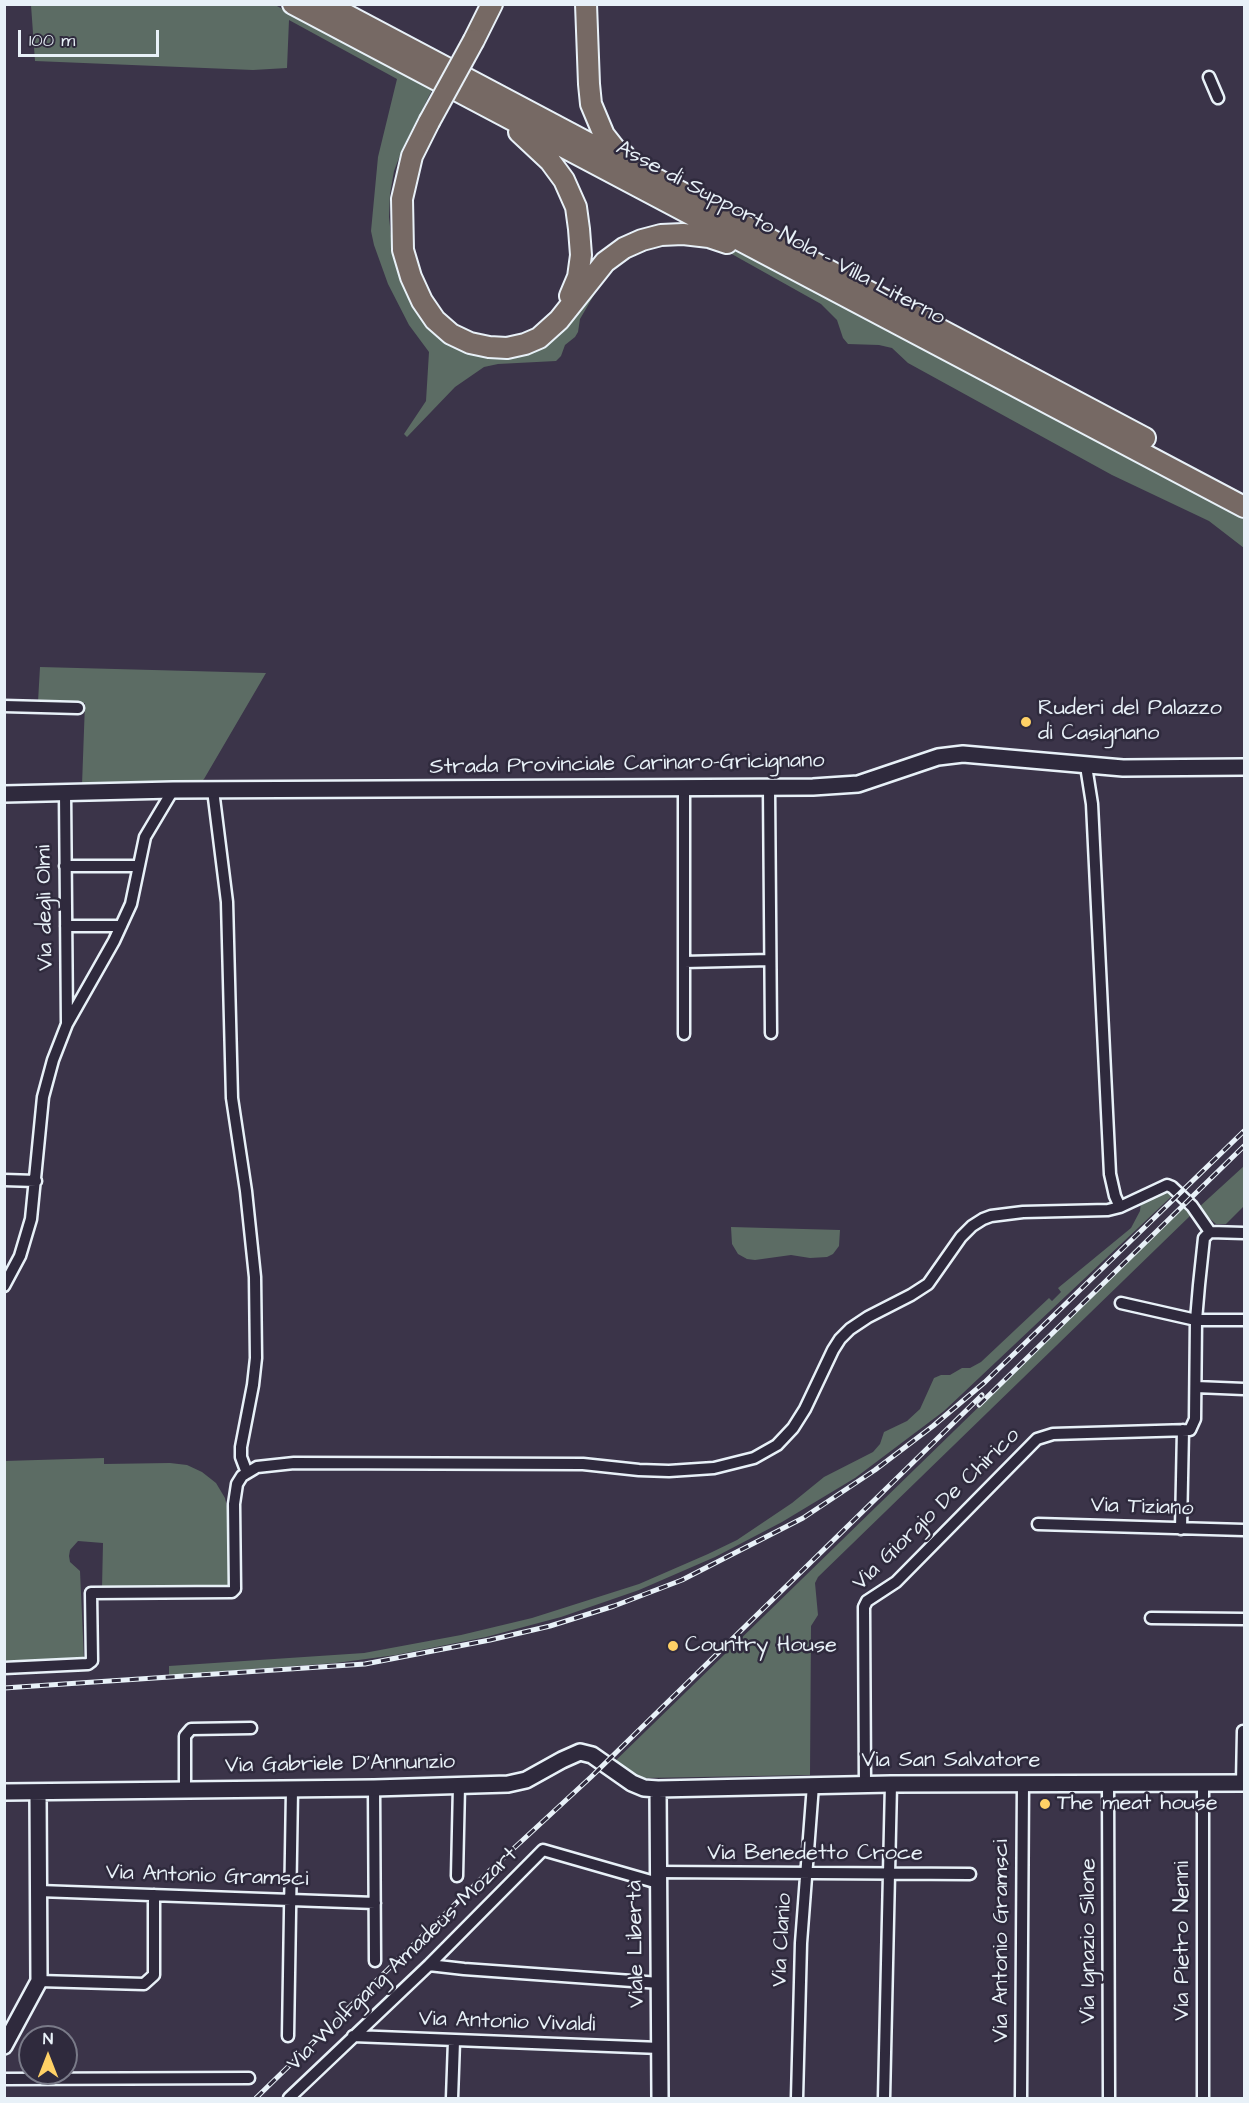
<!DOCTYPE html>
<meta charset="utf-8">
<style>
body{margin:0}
#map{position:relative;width:1249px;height:2103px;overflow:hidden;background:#3b3449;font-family:"Architects Daughter",sans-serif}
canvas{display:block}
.frame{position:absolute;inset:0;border:6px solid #e8f1f8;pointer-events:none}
.north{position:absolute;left:18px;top:2025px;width:60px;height:60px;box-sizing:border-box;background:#2f2a3d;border:2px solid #797a88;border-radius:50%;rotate:0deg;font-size:16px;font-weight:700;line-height:24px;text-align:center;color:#e8f1f8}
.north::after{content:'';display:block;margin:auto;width:21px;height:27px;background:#ffd166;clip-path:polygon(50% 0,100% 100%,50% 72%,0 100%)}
.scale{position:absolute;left:18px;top:30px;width:141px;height:27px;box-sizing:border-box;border:3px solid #e8f1f8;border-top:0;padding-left:8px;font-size:18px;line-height:21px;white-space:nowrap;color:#e8f1f8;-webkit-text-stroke:4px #2f2a3d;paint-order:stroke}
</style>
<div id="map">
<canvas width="1249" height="2103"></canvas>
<div class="frame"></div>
<div class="north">N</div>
<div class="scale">100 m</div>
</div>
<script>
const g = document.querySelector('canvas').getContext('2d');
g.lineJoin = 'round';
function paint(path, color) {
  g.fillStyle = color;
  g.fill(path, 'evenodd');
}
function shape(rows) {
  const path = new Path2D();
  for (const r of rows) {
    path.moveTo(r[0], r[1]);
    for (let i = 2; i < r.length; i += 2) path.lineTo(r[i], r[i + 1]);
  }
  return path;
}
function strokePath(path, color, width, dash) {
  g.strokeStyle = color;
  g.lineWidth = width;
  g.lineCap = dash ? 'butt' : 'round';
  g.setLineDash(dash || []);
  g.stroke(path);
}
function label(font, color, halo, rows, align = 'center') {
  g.font = font + ' "Architects Daughter",sans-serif';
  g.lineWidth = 5;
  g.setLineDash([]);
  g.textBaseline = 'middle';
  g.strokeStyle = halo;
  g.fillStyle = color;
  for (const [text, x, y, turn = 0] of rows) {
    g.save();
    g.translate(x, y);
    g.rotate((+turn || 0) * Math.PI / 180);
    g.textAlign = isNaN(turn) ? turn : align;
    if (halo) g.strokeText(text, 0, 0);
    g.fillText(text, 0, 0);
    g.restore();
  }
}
const green = shape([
 [31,5,275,5,433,88,402,150,394,171,390,194,389,217,392,245,400,274,407,293,418,312,428,326,441,337,456,346,473,352,492,355,527,349,544,342,560,330,597,277,606,266,627,248,645,240,659,237,708,240,742,253,1244,519,1244,548,1209,521,1112,475,908,363,892,348,879,345,848,344,843,338,837,320,821,304,721,248,707,242,684,239,662,239,638,245,621,257,609,269,580,319,578,332,575,337,565,345,561,356,556,361,498,364,484,367,455,387,407,437,404,434,426,401,429,352,409,325,388,284,374,245,371,231,378,157,397,79,289,20,287,68,253,70,35,61],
 [40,667,266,673,204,779,199,784,82,785,85,703,38,702],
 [1244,1166,1244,1206,1226,1224,1216,1224,1198,1208],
 [1163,1191,1173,1195,944,1411,855,1478,782,1522,715,1557,639,1590,561,1617,486,1637,396,1655,336,1663,169,1675,169,1666,364,1653,461,1635,532,1618,639,1584,708,1554,737,1540,792,1503,824,1477,873,1452,880,1444,884,1432,907,1421,920,1409,934,1378,941,1375,950,1375,962,1368,970,1368,981,1362,1049,1298,1052,1301,1061,1292,1058,1288,1131,1228,1140,1211,1141,1202],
 [1185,1206,1192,1214,818,1577,815,1583,818,1615,811,1626,810,1775,644,1778,628,1773,611,1765],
 [731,1227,840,1230,839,1246,833,1254,827,1257,810,1258,791,1255,755,1260,747,1259,738,1254,732,1244],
 [104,1458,104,1464,170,1463,187,1465,202,1472,216,1483,225,1498,229,1515,230,1588,102,1588,103,1543,78,1541,70,1550,69,1556,70,1562,80,1571,84,1660,5,1661,4,1461]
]);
const street = shape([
 [1209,77,1218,98],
 [4,706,78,708],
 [1086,766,1092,804,1110,1174,1115,1196,1120,1207],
 [684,788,684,1034],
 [769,788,771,1033],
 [213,790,227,902,232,1098,246,1191,255,1277,256,1358,253,1385,241,1447,241,1457,247,1473],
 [65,793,67,1023],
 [65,866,139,866],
 [66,926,121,926],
 [684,962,770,960],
 [4,1180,36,1181],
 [4,1286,20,1256,31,1219,43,1097,53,1060,67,1024,114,941,131,904,145,837,173,790],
 [1121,1303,1196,1320,1244,1320],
 [1196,1387,1244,1389],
 [1038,1524,1244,1530],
 [1181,1529,1183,1430],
 [1151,1618,1244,1619],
 [4,1668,88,1664,92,1661,91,1593,232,1592,235,1589,234,1504,237,1484,242,1476,257,1467,294,1463,583,1464,639,1470,669,1471,714,1468,754,1458,777,1445,793,1428,805,1409,833,1350,840,1339,850,1329,868,1317,911,1295,928,1284,961,1237,972,1226,983,1219,991,1216,1023,1212,1108,1210,1120,1207,1167,1185,1172,1187,1192,1206,1210,1232,1244,1233],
 [1108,1783,1109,2098],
 [1203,1783,1203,2098],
 [1242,1783,1243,1731],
 [865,1784,864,1607,867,1601,896,1582,1037,1439,1053,1434,1190,1430,1195,1419,1196,1320,1199,1285,1204,1238,1210,1232],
 [374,1788,375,1961],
 [185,1791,185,1736,191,1729,251,1728],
 [658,1872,970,1874],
 [457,1876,459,1786],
 [39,1891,375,1903],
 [429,1965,464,1969,660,1983],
 [39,1981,144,1984,154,1975,154,1895],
 [288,2036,292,1790],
 [353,2036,660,2048],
 [4,2079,249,2078],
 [289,2098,429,1965,543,1850,658,1883],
 [452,2098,454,2041],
 [797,2098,801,1943,813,1785],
 [884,2098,891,1784],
 [1021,2098,1023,1783]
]);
const secondary = shape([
 [4,794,173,790,813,787,858,784,938,757,963,754,1123,768,1244,767],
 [658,1789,660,2098],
 [4,1792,374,1788,508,1784,526,1780,562,1760,580,1752,592,1755,632,1783,644,1788,658,1789,891,1784,1244,1783],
 [4,2046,39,1981,38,1792]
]);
const highway = shape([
 [293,4,1244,507],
 [326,4,1145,438],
 [586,4,589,84,591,104,604,135,615,149,624,155],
 [474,40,492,4],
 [429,122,412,156,402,199,403,250,411,277,422,301,435,320,451,334,470,343,489,347,507,348,525,344,539,338,559,320,605,262,624,248,642,240,661,235,683,234,709,237,727,243],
 [519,132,550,161,564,180,576,207,579,229,581,255,578,277,570,296]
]);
const rail = shape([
 [979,1405,1244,1146],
 [4,1688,365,1664,490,1640,550,1626,614,1606,682,1580,803,1518,875,1470,933,1426,985,1382,1244,1131],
 [256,2098,486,1874,591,1777,982,1395]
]);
const highwayBridge = shape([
 [429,122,474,40]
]);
const markers = [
 [1026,722,6,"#ffd166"],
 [673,1646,6,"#ffd166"],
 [1045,1804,6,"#ffd166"]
];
const streetNames = [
 ["Asse di Supporto Nola - Villa Literno",780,234,28],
 ["Strada Provinciale Carinaro-Gricignano",627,765,-1],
 ["Via degli Olmi",46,908,-91],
 ["Via Tiziano",1142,1508,2],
 ["Via Giorgio De Chirico",937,1510,-44],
 ["Via San Salvatore",951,1761],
 ["Via Gabriele D'Annunzio",340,1765,-1],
 ["Via Benedetto Croce",815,1854],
 ["Via Antonio Gramsci",207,1877,2],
 ["Via Clanio",783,1940,-87],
 ["Via Antonio Gramsci",1002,1941,-90],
 ["Via Ignazio Silone",1089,1941,-90],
 ["Via Pietro Nenni",1183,1941,-90],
 ["Viale Libertà",637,1944,-91],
 ["Via Wolfgang Amadeus Mozart",403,1960,-44],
 ["Via Antonio Vivaldi",507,2023,2]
];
const poiNames = [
 ["Ruderi del Palazzo",1038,709],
 ["di Casignano",1038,734],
 ["Country House",685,1646],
 ["The meat house",1057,1804]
];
paint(green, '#5c6c64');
strokePath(street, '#e8f1f8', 15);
strokePath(secondary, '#e8f1f8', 20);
strokePath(highway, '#e8f1f8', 24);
strokePath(street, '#2f2a3d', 10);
strokePath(secondary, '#2f2a3d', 15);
strokePath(highway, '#766964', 20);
strokePath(rail, '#e8f1f8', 5);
strokePath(rail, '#2f2a3d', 3, [9]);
strokePath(highwayBridge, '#e8f1f8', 24, []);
strokePath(highwayBridge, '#766964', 20);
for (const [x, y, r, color] of markers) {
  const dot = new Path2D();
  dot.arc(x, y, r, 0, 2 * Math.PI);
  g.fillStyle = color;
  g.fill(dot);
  strokePath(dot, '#2f2a3d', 2);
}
label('22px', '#e8f1f8', '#2f2a3d', streetNames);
label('22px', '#e8f1f8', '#2f2a3d', poiNames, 'left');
</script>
